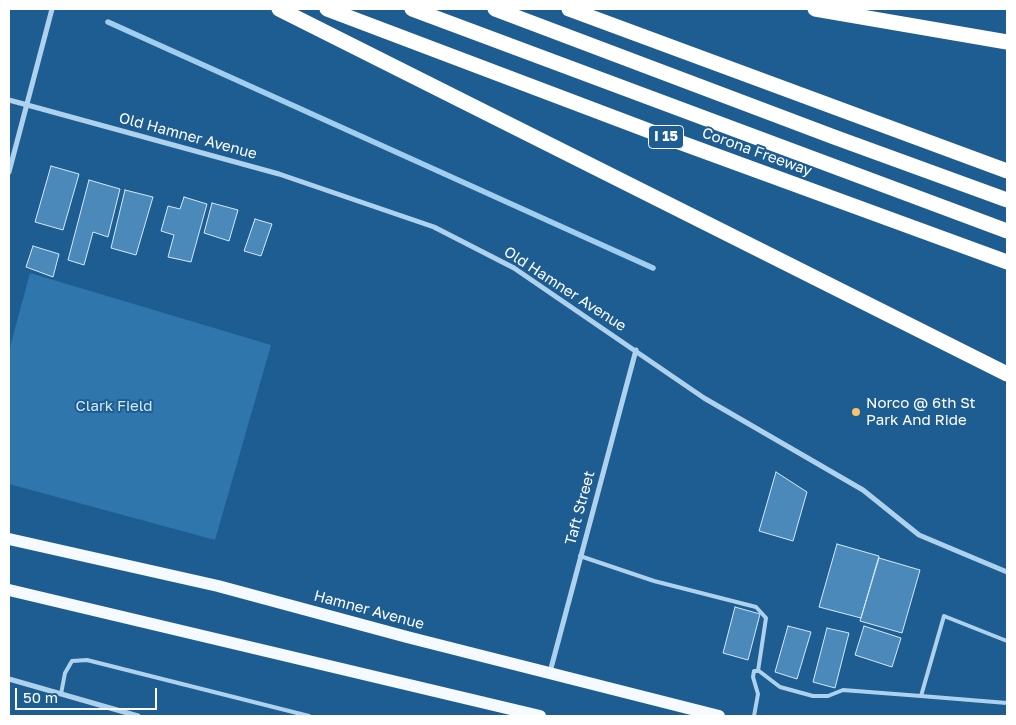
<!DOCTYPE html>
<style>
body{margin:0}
#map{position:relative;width:1016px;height:725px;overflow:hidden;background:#1e5d91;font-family:"Golos Text",sans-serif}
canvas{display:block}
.frame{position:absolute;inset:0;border:10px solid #fff;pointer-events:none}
.scale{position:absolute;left:15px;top:688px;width:142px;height:22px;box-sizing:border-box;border:2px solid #fff;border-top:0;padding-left:6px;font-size:15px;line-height:18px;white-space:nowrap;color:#fff;-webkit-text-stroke:4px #1e5d91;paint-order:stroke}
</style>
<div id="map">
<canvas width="1016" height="725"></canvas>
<div class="frame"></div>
<div class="scale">50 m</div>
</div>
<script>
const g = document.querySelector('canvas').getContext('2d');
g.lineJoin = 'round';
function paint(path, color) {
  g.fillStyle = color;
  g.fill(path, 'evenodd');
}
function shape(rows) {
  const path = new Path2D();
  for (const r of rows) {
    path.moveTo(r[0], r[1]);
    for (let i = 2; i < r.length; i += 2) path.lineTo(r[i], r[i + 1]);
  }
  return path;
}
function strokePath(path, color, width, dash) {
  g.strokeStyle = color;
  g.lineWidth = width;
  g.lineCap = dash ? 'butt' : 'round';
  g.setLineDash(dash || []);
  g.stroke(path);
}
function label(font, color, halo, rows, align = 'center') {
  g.font = font + ' "Golos Text",sans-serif';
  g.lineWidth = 4;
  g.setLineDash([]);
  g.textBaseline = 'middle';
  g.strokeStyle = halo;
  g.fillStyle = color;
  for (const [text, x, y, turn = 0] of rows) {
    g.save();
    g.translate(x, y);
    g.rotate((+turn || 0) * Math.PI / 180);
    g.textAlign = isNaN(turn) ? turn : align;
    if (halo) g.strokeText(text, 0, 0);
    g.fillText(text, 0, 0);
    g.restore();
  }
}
const green = shape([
 [30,273,271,345,215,540,9,484,9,351]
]);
const stream = shape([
 [108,22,653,268]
]);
const building = shape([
 [51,166,79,174,63,230,35,222,51,166],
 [89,180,120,189,108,237,93,232,84,265,68,260,89,180],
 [125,190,153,197,136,255,111,248,125,190],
 [184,197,207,204,191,262,168,257,174,235,161,231,168,206,180,209,184,197],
 [212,203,238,210,229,241,204,233,212,203],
 [255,219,272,224,261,256,244,251,255,219],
 [33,246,59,254,53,277,26,267,33,246],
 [776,472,807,492,793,541,759,531,776,472],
 [837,544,879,556,861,618,819,607,837,544],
 [879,558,920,570,902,633,860,621,879,558],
 [735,607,760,614,748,660,723,653,735,607],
 [788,626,811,632,797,679,775,672,788,626],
 [864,626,901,638,892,667,855,655,864,626],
 [827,628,849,633,835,688,813,682,827,628]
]);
const service = shape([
 [580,556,654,581,756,607,766,618,758,671],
 [61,694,65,673,72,661,87,660,309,716],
 [921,696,1007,703],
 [754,716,758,694,753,677,754,671,759,671,780,687,813,696,828,696,843,690,921,696,944,616,1007,641]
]);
const minor = shape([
 [9,100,279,174,434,227,514,268,704,398,863,490,919,535,1007,572],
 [9,172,52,9],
 [550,672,636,350],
 [9,679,138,716]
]);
const primary = shape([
 [9,539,218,586,407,637,719,716],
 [9,590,540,716]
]);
const motorway = shape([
 [279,9,1007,374],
 [327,9,668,138,1007,262],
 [412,9,1007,231],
 [495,9,834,137,1007,200],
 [569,9,1007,171],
 [815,9,1007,42]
]);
const markers = [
 [856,412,5,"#fdc26d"]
];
const shields = [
 [666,137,35]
];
const shieldNames = [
 ["I 15",666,137]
];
const streetNames = [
 ["Old Hamner Avenue",188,136,15],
 ["Corona Freeway",757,152,20],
 ["Old Hamner Avenue",565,289,33],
 ["Taft Street",580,508,-75],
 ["Hamner Avenue",369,610,15]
];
const poiNames = [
 ["Norco @ 6th St",866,403],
 ["Park And Ride",866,420]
];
const parkNames = [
 ["Clark Field",114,406]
];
paint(green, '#2e76ac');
strokePath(stream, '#a1ceef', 5.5);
paint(building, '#4a89b9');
strokePath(building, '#d4e9fa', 1);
strokePath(service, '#aed2ee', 4);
strokePath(minor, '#aed2ee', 5);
strokePath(primary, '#f4faff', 12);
strokePath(motorway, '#fff', 15);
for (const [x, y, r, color] of markers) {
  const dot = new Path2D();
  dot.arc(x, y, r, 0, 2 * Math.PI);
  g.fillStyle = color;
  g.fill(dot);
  strokePath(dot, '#1e5d91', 2);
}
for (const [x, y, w] of shields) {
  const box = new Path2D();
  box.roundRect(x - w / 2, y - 11.5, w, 23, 4);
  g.fillStyle = '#1e5d91';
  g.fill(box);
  strokePath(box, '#fff', 1);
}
label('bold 14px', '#fff', null, shieldNames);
label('15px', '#fff', '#1e5d91', streetNames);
label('15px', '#fff', '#1e5d91', poiNames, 'left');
label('15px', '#d4e9fa', '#1e5d91', parkNames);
</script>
